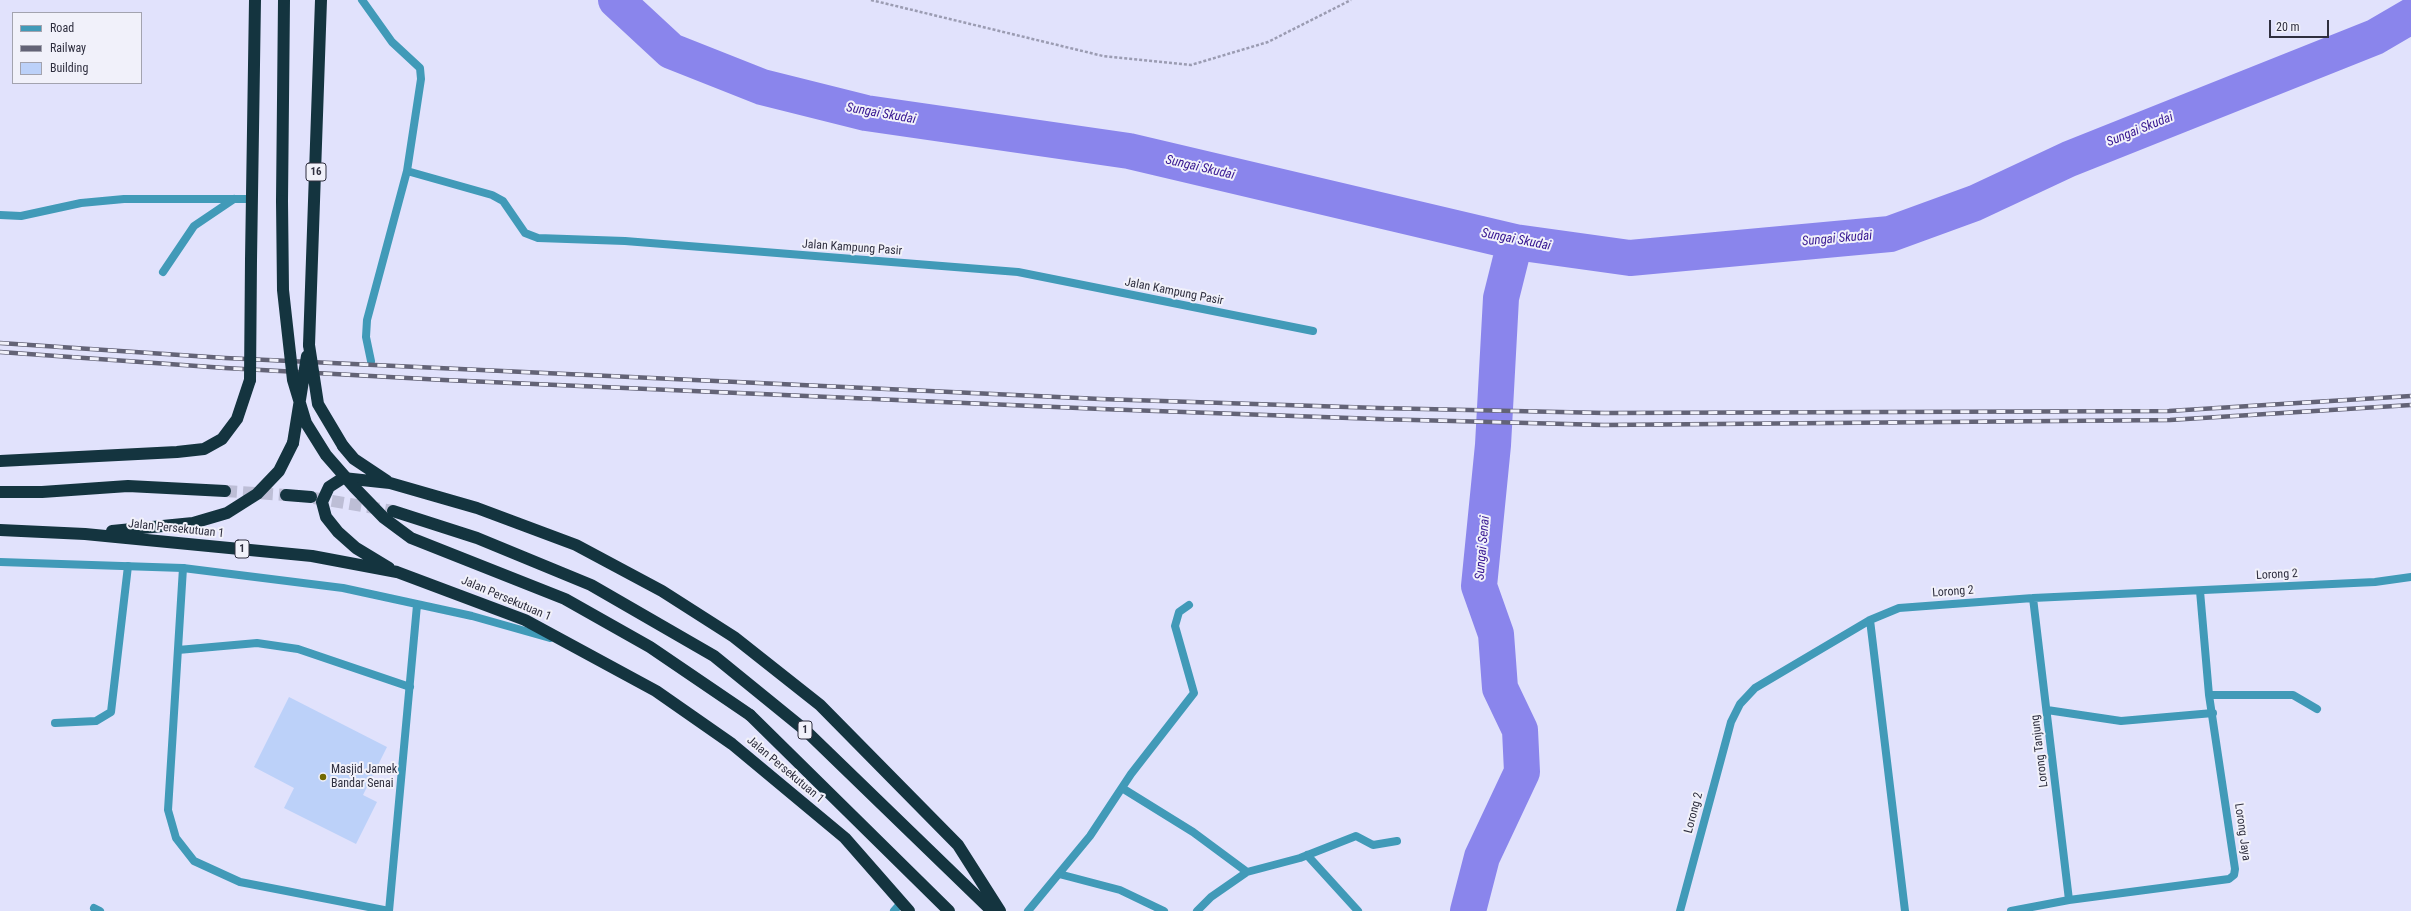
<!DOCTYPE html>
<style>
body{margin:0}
#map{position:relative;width:2411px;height:911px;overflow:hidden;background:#e1e2fc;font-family:"Roboto Condensed",sans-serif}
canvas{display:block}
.legend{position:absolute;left:12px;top:12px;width:130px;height:72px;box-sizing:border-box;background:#f1f1fa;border:1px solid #a3a3af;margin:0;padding:5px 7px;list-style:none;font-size:12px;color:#2f2f3f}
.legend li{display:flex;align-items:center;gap:8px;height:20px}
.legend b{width:20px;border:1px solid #a3a3af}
.scale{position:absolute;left:2269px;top:20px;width:60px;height:18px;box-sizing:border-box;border:2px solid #2f2f3f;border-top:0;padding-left:5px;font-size:12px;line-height:14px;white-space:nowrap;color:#2f2f3f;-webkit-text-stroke:3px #f1f1fa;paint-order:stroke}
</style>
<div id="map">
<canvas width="2411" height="911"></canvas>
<ul class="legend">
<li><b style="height:5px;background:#419ab8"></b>Road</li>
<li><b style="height:5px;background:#636376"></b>Railway</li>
<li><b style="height:11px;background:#bcd1f9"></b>Building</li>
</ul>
<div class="scale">20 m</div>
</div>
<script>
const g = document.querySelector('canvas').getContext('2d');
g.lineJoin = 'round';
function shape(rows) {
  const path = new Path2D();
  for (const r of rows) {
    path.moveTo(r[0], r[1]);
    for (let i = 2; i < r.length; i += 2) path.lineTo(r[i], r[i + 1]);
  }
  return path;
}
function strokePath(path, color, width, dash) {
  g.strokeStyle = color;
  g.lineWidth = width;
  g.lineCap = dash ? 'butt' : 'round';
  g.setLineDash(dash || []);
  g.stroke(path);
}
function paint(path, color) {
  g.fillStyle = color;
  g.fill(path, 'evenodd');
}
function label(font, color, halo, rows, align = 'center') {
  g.font = font + ' "Roboto Condensed",sans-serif';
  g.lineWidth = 4;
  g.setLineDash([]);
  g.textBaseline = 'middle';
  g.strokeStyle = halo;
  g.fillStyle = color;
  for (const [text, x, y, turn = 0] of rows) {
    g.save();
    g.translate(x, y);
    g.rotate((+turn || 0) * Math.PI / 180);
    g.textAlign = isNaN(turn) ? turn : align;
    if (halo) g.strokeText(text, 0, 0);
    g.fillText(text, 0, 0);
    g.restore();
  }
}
const river = shape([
 [616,0,671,51,762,87,866,113,1129,151,1515,242,1630,258,1890,234,1975,203,2069,159,2375,37,2411,16],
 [1468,911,1482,857,1522,772,1520,730,1500,688,1496,634,1479,586,1493,445,1501,298,1515,242]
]);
const building = shape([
 [289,697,387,747,363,795,377,802,356,844,284,808,294,788,254,767]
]);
const highwayTunnel = shape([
 [225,491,286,495],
 [314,498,393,511]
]);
const path = shape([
 [871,0,1103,56,1191,65,1268,42,1351,0]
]);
const lane = shape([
 [183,568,168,810,176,838,194,861,240,882,389,911],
 [178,650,257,643,298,649,410,687],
 [55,723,96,721,111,712,128,566],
 [94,908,100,911]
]);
const street = shape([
 [362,0,392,42,420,68,421,79,407,171,367,320,366,337,371,361],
 [407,171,492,195,503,201,525,233,538,238,625,241,1018,272,1313,331],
 [0,215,21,216,81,203,124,199,251,199],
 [163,272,194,226,234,199],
 [0,562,183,568,343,588,472,616,550,638],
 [2033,598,2069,900],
 [1870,620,1905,911],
 [2209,695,2293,695,2317,709],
 [2047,710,2121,721,2213,713],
 [1122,788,1193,832,1247,872,1300,858,1356,836,1373,845,1397,841],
 [1307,855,1358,911],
 [1059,874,1120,890,1164,911],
 [389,911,417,605],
 [894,911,901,903],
 [1028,911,1090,836,1131,774,1194,693,1175,626,1179,612,1189,605],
 [1197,911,1211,897,1247,872],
 [1680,911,1731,722,1740,704,1755,688,1870,620,1899,608,2033,598,2375,582,2411,577],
 [2011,911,2069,900,2229,879,2234,875,2235,869,2209,695,2200,591]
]);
const highway = shape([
 [282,201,284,0],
 [251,260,255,0],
 [309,345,321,0],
 [343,446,354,459,387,481],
 [0,461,177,452,204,449,222,439,237,419,250,380],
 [0,492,42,492,128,486,225,491],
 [286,495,311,497],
 [393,511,477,538,591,585,714,656,805,730,992,911],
 [0,530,85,534,312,556,397,572,525,620,656,691,732,744,845,838,909,911],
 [112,531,193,523,227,513,257,494,279,471,293,443],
 [389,568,356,548,338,532,326,517,322,502,329,487,343,478,390,483,477,508,576,545,662,591,734,637,820,705,958,845,1000,911],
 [750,715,949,911]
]);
const rail = shape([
 [0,343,225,358,1100,399,1378,408,1605,413,2169,411,2411,396],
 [0,352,225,368,444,380,1101,409,1377,419,1604,425,2170,420,2411,405]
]);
const highwayBridge = shape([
 [282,201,283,290,293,380,306,423,326,455,354,487,384,518,411,538,565,599,650,647,750,715],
 [309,345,318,404,343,446],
 [250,380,251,260],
 [293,443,307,356]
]);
const markers = [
 [323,777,4,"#726901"]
];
const shields = [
 [316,172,20],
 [242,549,14],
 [805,730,14]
];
const shieldNames = [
 ["16",316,172],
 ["1",242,549],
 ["1",805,730]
];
const streetNames = [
 ["Jalan Kampung Pasir",852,248,4],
 ["Jalan Kampung Pasir",1174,292,11],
 ["Jalan Persekutuan 1",176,529,6],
 ["Lorong 2",2277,575,-3],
 ["Lorong 2",1953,592,-4],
 ["Jalan Persekutuan 1",506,599,23],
 ["Lorong Tanjung",2040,751,-97],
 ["Jalan Persekutuan 1",785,770,40],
 ["Lorong 2",1694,813,-75],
 ["Lorong Jaya",2242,832,82]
];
const poiNames = [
 ["Masjid Jamek",331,770],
 ["Bandar Senai",331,784]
];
const waterNames = [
 ["Sungai Skudai",881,114,10],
 ["Sungai Skudai",2140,130,-22],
 ["Sungai Skudai",1200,168,13],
 ["Sungai Skudai",1837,239,-5],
 ["Sungai Skudai",1516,240,11],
 ["Sungai Senai",1483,548,-85]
];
strokePath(river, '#8a85ec', 36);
paint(building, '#bcd1f9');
strokePath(highwayTunnel, '#bdbed6', 12, [12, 6]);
strokePath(path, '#9b9cb2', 2.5, [3, 2]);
strokePath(lane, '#419ab8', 8);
strokePath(street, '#419ab8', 8);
strokePath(highway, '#14343f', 12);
strokePath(rail, '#636376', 4.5);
strokePath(rail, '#f1f1fa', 3, [9]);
strokePath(highwayBridge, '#14343f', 12);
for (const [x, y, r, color] of markers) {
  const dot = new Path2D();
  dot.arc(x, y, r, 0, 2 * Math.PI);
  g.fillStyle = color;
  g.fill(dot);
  strokePath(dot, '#f1f1fa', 1.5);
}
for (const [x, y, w] of shields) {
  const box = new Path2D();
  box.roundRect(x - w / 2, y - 9, w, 18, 3);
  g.fillStyle = '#f1f1fa';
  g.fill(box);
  strokePath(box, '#2f2f3f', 1);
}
label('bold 11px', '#2f2f3f', null, shieldNames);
label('12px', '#2f2f3f', '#f1f1fa', streetNames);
label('12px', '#2f2f3f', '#f1f1fa', poiNames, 'left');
label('italic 13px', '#361691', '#f1f1fa', waterNames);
</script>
